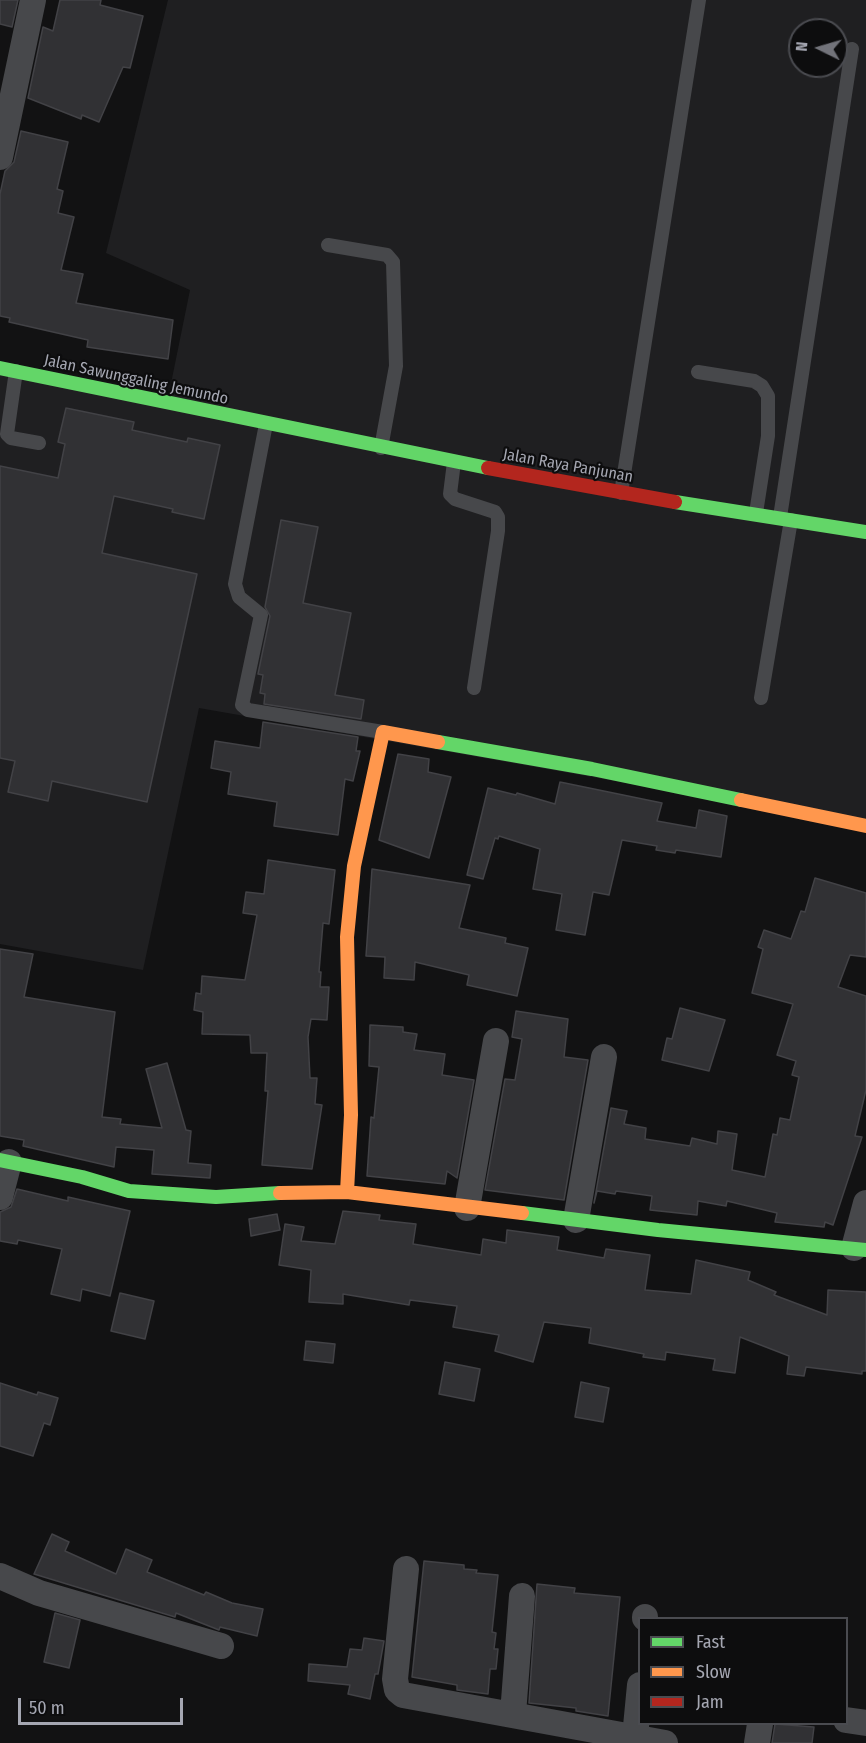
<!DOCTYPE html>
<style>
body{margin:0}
#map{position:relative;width:866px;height:1743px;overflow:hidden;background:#121213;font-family:"Fira Sans Condensed",sans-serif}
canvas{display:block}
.legend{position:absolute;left:638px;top:1617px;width:210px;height:108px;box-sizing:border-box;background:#0d0d0e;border:2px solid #4a4b50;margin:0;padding:8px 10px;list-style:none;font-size:18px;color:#a5a7b2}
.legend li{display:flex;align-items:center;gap:12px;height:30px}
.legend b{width:30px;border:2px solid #4a4b50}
.north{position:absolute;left:788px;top:18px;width:60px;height:60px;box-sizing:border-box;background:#0d0d0e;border:2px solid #4a4b50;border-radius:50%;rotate:275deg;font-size:16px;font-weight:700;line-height:24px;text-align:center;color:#a5a7b2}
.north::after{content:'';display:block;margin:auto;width:21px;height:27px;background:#72737a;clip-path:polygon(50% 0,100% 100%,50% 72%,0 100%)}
.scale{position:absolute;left:18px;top:1698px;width:165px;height:27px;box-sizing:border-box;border:3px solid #a5a7b2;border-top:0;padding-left:8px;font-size:18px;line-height:21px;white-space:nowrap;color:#a5a7b2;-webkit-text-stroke:4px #0d0d0e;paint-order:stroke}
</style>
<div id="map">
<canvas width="866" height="1743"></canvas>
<ul class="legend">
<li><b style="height:8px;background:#63d668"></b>Fast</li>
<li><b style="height:8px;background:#ff974d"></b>Slow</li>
<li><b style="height:8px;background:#b3261e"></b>Jam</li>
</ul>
<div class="north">N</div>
<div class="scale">50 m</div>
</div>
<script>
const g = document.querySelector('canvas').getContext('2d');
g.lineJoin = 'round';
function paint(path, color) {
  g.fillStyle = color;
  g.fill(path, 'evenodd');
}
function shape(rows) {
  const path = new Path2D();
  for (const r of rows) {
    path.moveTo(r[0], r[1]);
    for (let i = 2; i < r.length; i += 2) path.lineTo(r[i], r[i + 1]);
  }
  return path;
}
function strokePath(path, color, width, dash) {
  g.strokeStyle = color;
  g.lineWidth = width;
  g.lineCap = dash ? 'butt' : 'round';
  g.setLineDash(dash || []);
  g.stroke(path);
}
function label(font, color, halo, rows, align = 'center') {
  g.font = font + ' "Fira Sans Condensed",sans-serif';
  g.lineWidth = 4.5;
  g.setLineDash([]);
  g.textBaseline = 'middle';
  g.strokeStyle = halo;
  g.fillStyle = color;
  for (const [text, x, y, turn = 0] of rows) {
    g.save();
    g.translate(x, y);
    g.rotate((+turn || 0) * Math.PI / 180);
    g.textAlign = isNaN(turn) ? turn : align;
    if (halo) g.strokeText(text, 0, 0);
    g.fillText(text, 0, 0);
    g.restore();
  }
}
const built = shape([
 [168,0,866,0,866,825,199,708,143,970,0,944,0,374,166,408,190,290,106,253],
 [800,30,836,30,836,66,800,66]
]);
const building = shape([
 [0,0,18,0,12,27,0,24,0,0],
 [60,0,101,0,100,5,143,16,130,68,123,67,99,122,82,115,81,119,28,98,43,27,53,31,60,0],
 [21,131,68,142,57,189,63,191,58,213,74,217,61,270,83,274,76,303,173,320,168,359,87,347,88,340,9,322,10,318,0,316,0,194,5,171,14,162,21,131],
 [66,408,134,422,132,430,187,442,188,438,220,445,204,519,172,512,173,509,114,496,102,553,197,574,147,802,52,781,48,801,8,792,15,761,0,758,0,466,58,478,65,444,58,442,66,408],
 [281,520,318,527,303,603,351,613,335,695,364,700,361,719,264,704,265,694,260,693,263,675,258,674,270,616,265,607,281,520],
 [263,722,358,737,356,751,360,751,353,781,345,779,338,835,274,826,277,802,228,794,231,772,211,768,215,741,260,748,263,722],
 [398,754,429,759,428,772,451,777,429,858,379,840,398,754],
 [560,782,662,803,657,821,696,828,699,810,727,816,721,857,676,850,675,853,656,850,657,846,622,840,609,895,593,892,585,935,556,930,562,894,533,889,540,849,499,836,498,839,495,838,483,879,467,875,488,788,516,795,517,793,555,804,560,782],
 [268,860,335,870,329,924,323,923,319,972,321,972,320,987,329,987,327,1020,311,1019,308,1037,310,1078,317,1078,315,1104,322,1105,312,1169,262,1165,268,1091,265,1091,267,1053,251,1053,250,1035,202,1034,203,1012,194,1010,196,993,201,994,202,976,245,980,257,915,243,913,246,892,264,894,268,860],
 [372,869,470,885,459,928,506,938,505,943,528,948,517,996,467,985,469,975,415,962,414,980,384,978,385,957,366,956,372,869],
 [815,878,866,893,866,957,850,955,838,987,866,996,866,1090,855,1136,862,1137,833,1225,825,1222,824,1227,775,1222,777,1213,727,1201,726,1206,698,1201,697,1215,650,1210,652,1196,616,1191,615,1194,597,1191,594,1203,611,1108,627,1111,624,1124,646,1128,645,1139,690,1146,692,1138,717,1144,718,1131,737,1134,732,1170,765,1177,773,1134,777,1135,780,1118,790,1120,799,1077,792,1075,796,1061,777,1055,793,1004,752,993,763,949,758,947,764,930,791,939,801,911,805,912,815,878],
 [0,949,33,954,24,997,115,1012,102,1117,121,1119,120,1124,162,1128,146,1069,167,1063,186,1130,191,1131,188,1163,211,1165,210,1178,152,1174,154,1150,116,1147,114,1167,23,1146,24,1140,0,1136,0,949],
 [680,1008,725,1020,709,1071,662,1060,667,1038,672,1039,680,1008],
 [516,1011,568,1019,564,1057,588,1060,564,1200,485,1190,505,1079,515,1080,522,1039,512,1037,516,1011],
 [370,1025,403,1027,403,1032,417,1034,414,1050,445,1054,442,1075,474,1080,457,1178,447,1171,445,1184,367,1176,371,1117,374,1118,379,1067,369,1066,370,1025],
 [17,1189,68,1201,68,1197,130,1211,110,1296,82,1289,80,1301,51,1294,62,1249,18,1240,17,1244,0,1241,0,1212,11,1207,17,1189],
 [343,1211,380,1215,379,1220,416,1224,413,1244,481,1255,483,1239,506,1243,507,1230,559,1237,557,1250,604,1258,606,1249,650,1255,645,1290,691,1294,696,1260,750,1272,748,1280,776,1292,774,1295,827,1315,828,1290,866,1292,866,1371,862,1371,862,1374,806,1367,804,1376,787,1374,789,1356,740,1337,735,1373,713,1370,715,1359,666,1352,665,1360,643,1357,644,1354,589,1343,591,1328,544,1322,533,1362,495,1351,499,1335,453,1327,457,1306,410,1300,409,1305,343,1294,343,1304,309,1302,311,1270,279,1265,285,1224,304,1227,301,1241,335,1244,343,1211],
 [277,1214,280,1230,251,1236,249,1219,277,1214],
 [120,1293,154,1301,145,1339,111,1331,120,1293],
 [306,1341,335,1344,333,1363,304,1360,306,1341],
 [445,1362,480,1369,474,1401,439,1394,445,1362],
 [581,1382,609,1388,603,1422,575,1417,581,1382],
 [0,1383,37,1395,38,1392,58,1398,50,1425,44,1423,33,1456,0,1446,0,1383],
 [52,1534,69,1542,65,1551,116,1574,126,1549,152,1560,147,1572,204,1595,206,1592,232,1603,263,1609,257,1636,220,1627,219,1630,176,1613,175,1617,34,1574,52,1534],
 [424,1561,464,1565,464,1569,477,1570,476,1573,498,1575,492,1632,496,1633,494,1649,498,1649,496,1669,490,1669,488,1694,457,1690,457,1685,412,1677,424,1561],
 [537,1584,575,1588,574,1593,620,1597,608,1716,576,1711,576,1708,529,1703,537,1584],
 [55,1613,80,1620,69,1668,44,1662,55,1613],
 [364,1638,384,1641,378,1674,375,1674,370,1699,348,1694,350,1685,308,1681,309,1664,347,1667,350,1649,362,1650,364,1638],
 [775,1724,814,1727,812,1743,772,1743,775,1724]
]);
const lane = shape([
 [328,245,387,255,393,262,396,366,381,448],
 [16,371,7,434,11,438,39,443],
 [698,372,754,381,762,386,768,396,768,436,756,513],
 [266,424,235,584,239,597,261,615,242,705,248,710,383,732],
 [454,462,450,494,455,499,495,512,498,517,498,531,474,688],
 [621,493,699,0],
 [780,517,852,49],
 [761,698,791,520]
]);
const street = shape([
 [0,157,33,0],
 [0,1197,9,1162],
 [467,1208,496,1041],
 [576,1220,604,1057],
 [854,1248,866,1203],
 [406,1569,395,1679,397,1690,403,1695,665,1743],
 [0,1576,39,1593,221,1646],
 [645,1618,645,1617],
 [513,1714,522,1596],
 [846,1720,866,1723],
 [635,1737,640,1685],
 [757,1743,760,1724]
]);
const fast = shape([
 [0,368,488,468],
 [675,502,866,532],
 [438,742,592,769,741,800],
 [0,1160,82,1177,129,1191,216,1197,280,1193],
 [522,1213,658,1230,866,1250]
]);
const slow = shape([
 [741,800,866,826],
 [347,1192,351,1115,347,937,354,866,383,732,438,742],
 [280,1193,347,1192,522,1213]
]);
const jam = shape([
 [488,468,675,502]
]);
const streetNames = [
 ["Jalan Sawunggaling Jemundo",136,380,12],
 ["Jalan Raya Panjunan",568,466,10]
];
paint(built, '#1f1f21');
paint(building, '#313134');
strokePath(building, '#424246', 1.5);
strokePath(lane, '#47484b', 14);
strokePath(street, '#47484b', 26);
strokePath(fast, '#63d668', 14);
strokePath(slow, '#ff974d', 14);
strokePath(jam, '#b3261e', 14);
label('16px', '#a5a7b2', '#0d0d0e', streetNames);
</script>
